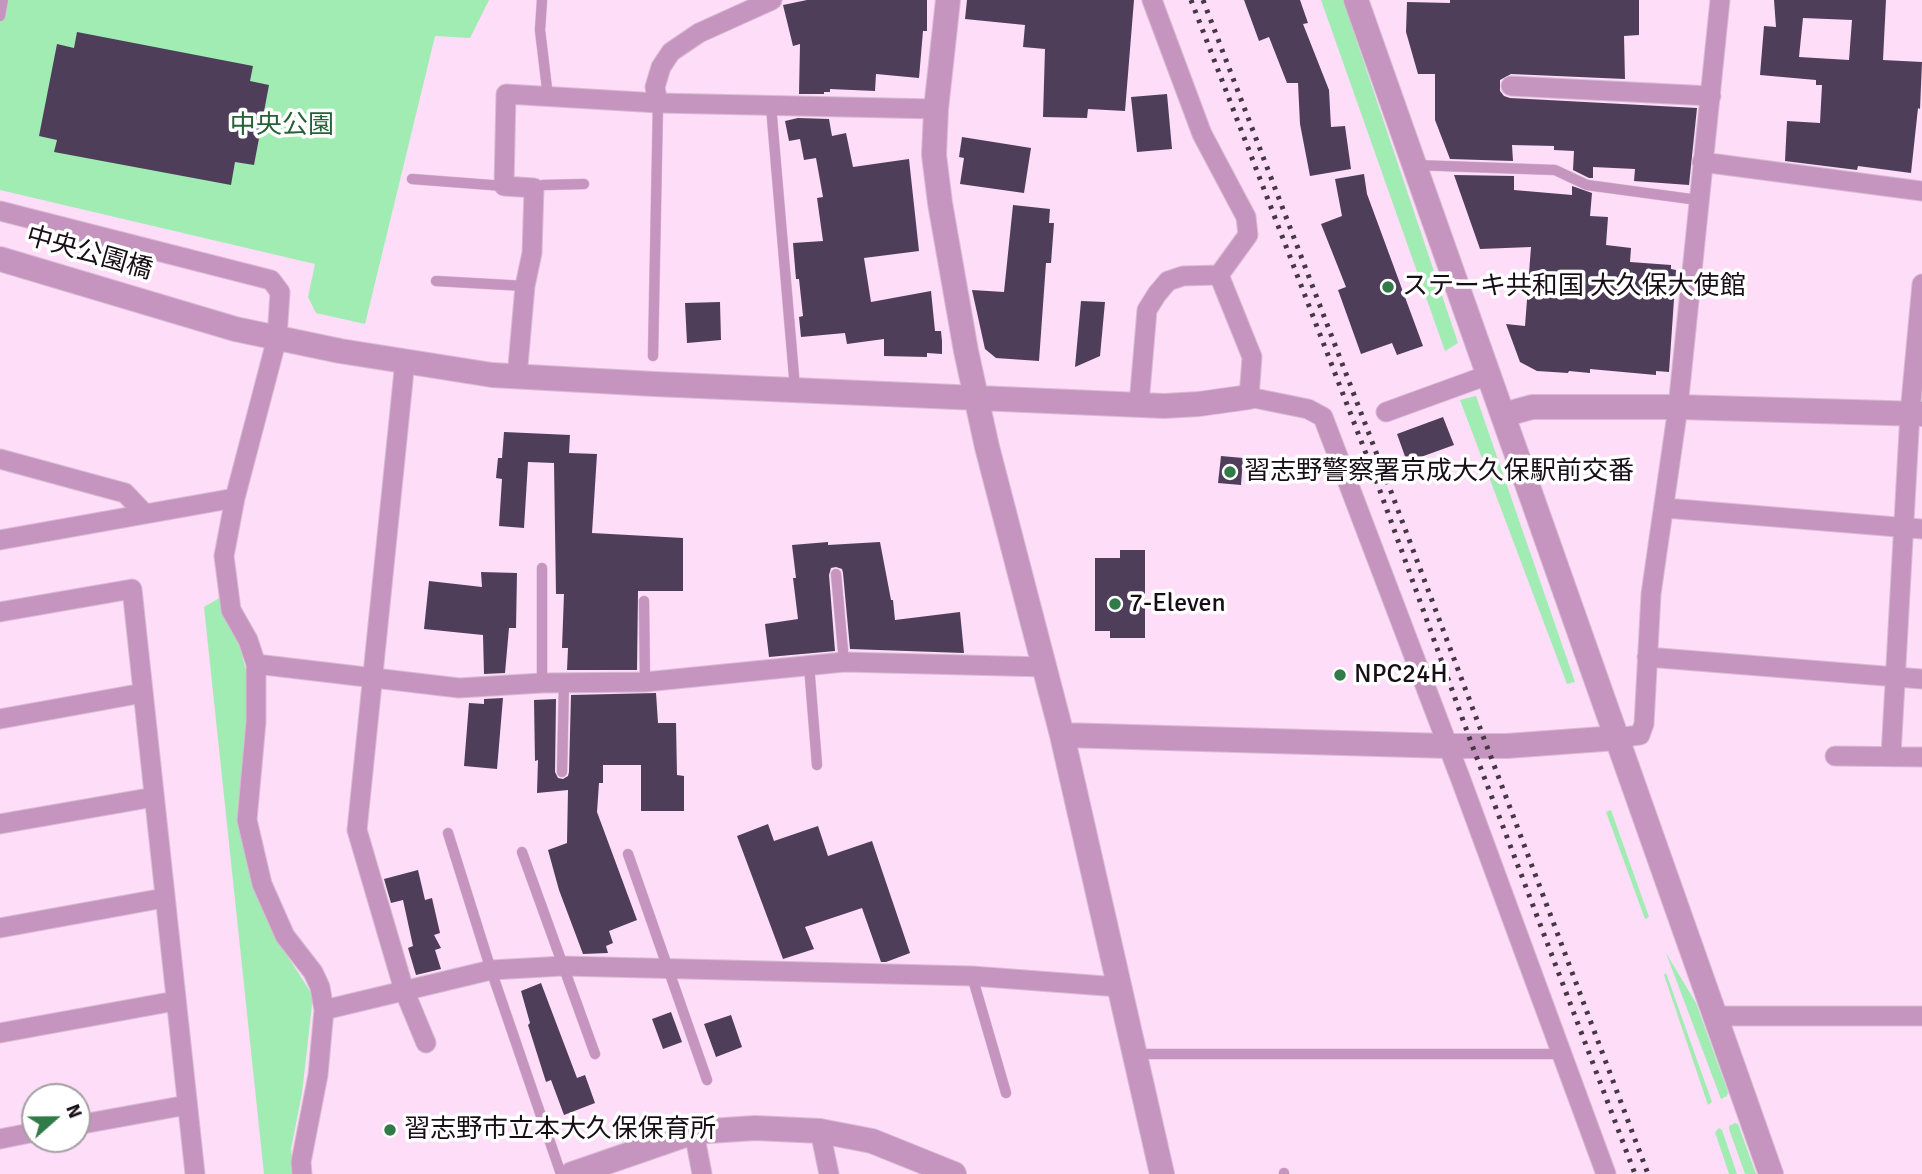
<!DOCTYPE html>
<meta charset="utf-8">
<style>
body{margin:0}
#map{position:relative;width:1922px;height:1174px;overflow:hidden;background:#fdddf8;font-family:Signika,sans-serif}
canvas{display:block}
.north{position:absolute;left:21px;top:1083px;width:70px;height:70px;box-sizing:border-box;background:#fff;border:2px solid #a39fa2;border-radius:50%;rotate:69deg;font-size:19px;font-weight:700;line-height:28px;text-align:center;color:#180e17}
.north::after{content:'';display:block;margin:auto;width:24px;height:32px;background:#317b48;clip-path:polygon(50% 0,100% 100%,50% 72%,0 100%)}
</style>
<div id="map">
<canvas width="1922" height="1174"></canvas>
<div class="north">N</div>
</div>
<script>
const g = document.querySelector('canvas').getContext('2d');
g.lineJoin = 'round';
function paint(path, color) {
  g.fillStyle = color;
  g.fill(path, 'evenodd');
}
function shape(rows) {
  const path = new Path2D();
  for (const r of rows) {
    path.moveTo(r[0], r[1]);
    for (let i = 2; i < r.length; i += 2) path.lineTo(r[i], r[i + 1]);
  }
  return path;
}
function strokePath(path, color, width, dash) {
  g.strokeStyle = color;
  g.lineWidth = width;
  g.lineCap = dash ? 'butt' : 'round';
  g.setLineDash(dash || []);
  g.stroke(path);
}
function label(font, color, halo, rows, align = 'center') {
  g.font = font + ' Signika,"Noto Sans JP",sans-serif';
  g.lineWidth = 7;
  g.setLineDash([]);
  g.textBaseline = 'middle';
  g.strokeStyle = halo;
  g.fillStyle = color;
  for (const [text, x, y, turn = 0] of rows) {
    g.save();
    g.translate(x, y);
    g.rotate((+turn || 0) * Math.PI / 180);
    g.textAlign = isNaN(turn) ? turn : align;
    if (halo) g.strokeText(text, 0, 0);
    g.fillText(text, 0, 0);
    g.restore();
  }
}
const green = shape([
 [0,0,489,0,470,38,435,36,365,324,316,313,308,297,315,264,0,190],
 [1321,0,1343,0,1458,343,1445,351],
 [1476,396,1575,682,1567,684,1460,400],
 [221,597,240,647,246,671,246,755,253,888,278,941,313,996,302,1093,291,1149,294,1174,264,1174,204,607],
 [1611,810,1649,917,1645,919,1606,812],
 [1666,953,1696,1003,1728,1092,1727,1096,1721,1099],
 [1666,973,1712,1102,1708,1105,1664,975],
 [1735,1123,1738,1124,1756,1174,1745,1174,1729,1129,1729,1126],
 [1719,1128,1722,1130,1737,1174,1729,1174,1715,1132]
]);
const building = shape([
 [807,0,927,0,927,31,923,31,919,78,876,74,875,91,830,89,830,92,824,92,824,94,799,94,800,44,793,46,783,5],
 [967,0,1134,0,1125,111,1088,109,1087,118,1043,117,1045,49,1023,47,1025,25,965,19],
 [1244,0,1300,0,1308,23,1303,24,1329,90,1331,127,1345,126,1351,169,1310,176,1300,124,1298,83,1287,83,1269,37,1259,41],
 [1450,0,1639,0,1639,35,1624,36,1625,79,1511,74,1500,80,1500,91,1504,96,1510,98,1697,108,1689,185,1634,181,1635,169,1593,167,1593,178,1589,178,1573,170,1574,151,1554,150,1554,146,1512,145,1513,161,1450,159,1435,120,1435,74,1418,74,1406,32,1407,2,1450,3],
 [1774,0,1886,0,1883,60,1922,62,1920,109,1918,108,1911,173,1858,166,1857,170,1785,161,1787,121,1820,123,1822,85,1816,85,1816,80,1760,75,1764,26,1776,27],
 [1803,18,1852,20,1849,60,1799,57],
 [77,32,253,66,250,81,269,85,254,165,235,162,231,185,54,152,57,140,39,136,57,44,74,48],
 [1167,94,1172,149,1137,152,1131,97],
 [798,118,829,119,832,136,846,133,853,167,909,159,919,251,864,258,871,302,931,291,935,331,941,331,942,341,942,354,927,353,927,357,884,356,884,339,847,344,845,333,801,337,799,317,803,316,799,279,796,279,793,243,823,241,817,198,823,197,816,158,804,160,800,139,789,141,785,121],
 [962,137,1031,148,1024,193,960,184,964,158,959,157],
 [1364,174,1367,194,1423,346,1397,355,1392,343,1361,354,1338,290,1346,287,1321,224,1342,216,1335,179],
 [1454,175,1514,176,1514,190,1572,195,1572,186,1592,193,1590,216,1608,217,1606,245,1631,248,1630,262,1671,265,1671,269,1676,270,1669,372,1656,371,1656,375,1590,369,1590,373,1569,371,1568,373,1537,371,1520,362,1506,324,1525,326,1531,247,1480,249],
 [1013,205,1050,209,1049,223,1054,223,1051,263,1046,263,1039,361,996,358,985,349,972,290,1004,292],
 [1081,301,1105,302,1100,356,1075,367],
 [720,302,721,340,687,343,685,303],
 [1443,417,1454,445,1407,462,1397,434],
 [504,432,570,435,569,453,597,454,592,533,683,538,683,591,638,591,637,670,567,670,568,648,562,648,564,594,556,594,554,463,528,462,524,528,499,526,502,479,496,478,498,458,502,458],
 [1221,456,1243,458,1241,485,1218,483],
 [828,542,828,545,880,542,891,600,893,600,895,620,960,612,964,653,850,649,843,573,842,569,836,567,831,568,829,575,835,651,769,657,765,624,798,619,793,578,796,578,792,545],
 [1120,550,1145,550,1145,638,1110,638,1110,631,1095,631,1095,558,1120,558],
 [481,572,517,573,516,628,509,628,505,673,484,674,483,635,424,629,429,581,482,587],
 [656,693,658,723,676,723,677,775,684,776,684,811,641,811,641,765,603,765,603,783,599,783,597,812,637,920,609,931,613,943,606,946,608,953,583,954,559,890,548,850,567,843,568,790,537,793,538,760,535,761,534,700,556,699,555,772,558,778,563,779,568,776,569,772,571,695],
 [503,698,497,769,464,766,469,703,484,704,484,699],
 [768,824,774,841,818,826,828,856,872,841,910,953,886,962,881,962,862,908,805,927,814,949,783,959,737,836],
 [418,870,425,900,432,898,440,933,434,935,441,948,435,950,441,969,416,975,408,948,413,946,403,900,391,903,384,879],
 [541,983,577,1078,585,1075,595,1103,564,1115,551,1080,546,1082,528,1025,530,1023,521,991],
 [671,1012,682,1042,663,1049,652,1019],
 [731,1015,742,1047,716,1057,704,1024]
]);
const service = shape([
 [542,0,540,30,548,97],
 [0,16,3,0],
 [771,106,795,388],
 [1415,165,1555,170,1587,185,1698,200],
 [412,179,504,186],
 [534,188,543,185,584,184],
 [436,281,525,286],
 [653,356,658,103],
 [542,568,542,683],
 [836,574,844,662],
 [644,601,645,682],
 [809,665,817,765],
 [562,772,564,683],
 [448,833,491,970,561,1174],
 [522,852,595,1054],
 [628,854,707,1080],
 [972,976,1006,1093],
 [1136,1054,1562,1054],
 [1284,1173,1284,1174]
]);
const minor = shape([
 [1152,0,1202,134,1246,217,1248,235,1219,275],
 [1511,86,1711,96],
 [658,103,655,87,661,67,671,52,699,33,772,0],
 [1702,162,1922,191],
 [0,211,271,280,280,292,277,338,235,498,224,556,231,610,248,640,256,664,256,722,247,820,262,884,285,936,313,972,320,987,324,1010,318,1075,301,1162,302,1174],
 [1219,275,1252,357,1249,397,1308,409,1323,417,1461,780,1606,1174],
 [405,361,357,830,404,990,426,1043],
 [517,377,525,286,532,253,534,188,504,186,506,94,658,103,936,109],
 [1139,404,1147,310,1157,294,1168,281,1183,276,1219,275],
 [1386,412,1488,375],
 [0,459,125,493,145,514],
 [1665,508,1922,529],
 [0,540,235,498],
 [0,612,132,589,195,1174],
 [1647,657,1922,679],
 [256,664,459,688,542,683,645,682,844,662,1046,667],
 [0,719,143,693],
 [1616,738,1640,735,1644,724,1651,594,1678,407,1720,0],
 [1891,755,1910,413,1922,284],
 [1835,756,1922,757],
 [0,824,154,797],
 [0,928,164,898],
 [324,1010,491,970,563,966,972,976,1119,987],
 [1716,1016,1922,1016],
 [0,1033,175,1001],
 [77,1125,187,1105],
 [820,1131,829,1174],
 [694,1132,702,1174],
 [0,1139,35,1132]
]);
const tertiary = shape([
 [948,0,936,109,934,155,940,203,966,351,987,447,1062,735,1162,1174],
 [1356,0,1771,1174],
 [0,259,235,329,340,351,492,375,654,384,1164,406,1199,404,1249,397],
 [1503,415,1532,407,1678,407,1922,414],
 [1062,735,1447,746,1507,746,1616,738],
 [572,1174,694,1132,755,1128,820,1131,872,1141,954,1174]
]);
const rail = shape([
 [1191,0,1375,477,1472,745,1635,1174],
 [1203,0,1384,473,1648,1174]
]);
const markers = [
 [1388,287,7,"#317b48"],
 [1230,472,7,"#317b48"],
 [1115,604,7,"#317b48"],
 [1340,675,7,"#317b48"],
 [390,1130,7,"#317b48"]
];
const parkNames = [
 ["中央公園",282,126]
];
const streetNames = [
 ["中央公園橋",89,254,16]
];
const poiNames = [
 ["ステーキ共和国 大久保大使館",1402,287],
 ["習志野警察署京成大久保駅前交番",1244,472],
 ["7-Eleven",1129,604],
 ["NPC24H",1354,675],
 ["習志野市立本大久保保育所",404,1130]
];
paint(green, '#a1ecb3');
paint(building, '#4f3e5a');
strokePath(service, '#d8bcd4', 11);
strokePath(minor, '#d8bcd4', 21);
strokePath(tertiary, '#d8bcd4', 26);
strokePath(service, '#c695bf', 10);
strokePath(minor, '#c695bf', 19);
strokePath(tertiary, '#c695bf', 24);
strokePath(rail, '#453743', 5, [3.5, 7]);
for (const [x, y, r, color] of markers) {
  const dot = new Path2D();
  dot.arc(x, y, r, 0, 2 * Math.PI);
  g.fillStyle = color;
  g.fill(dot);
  strokePath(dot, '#fff', 2.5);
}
label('26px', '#266138', '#fff', parkNames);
label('26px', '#180e17', '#fff', streetNames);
label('26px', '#180e17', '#fff', poiNames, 'left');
</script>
